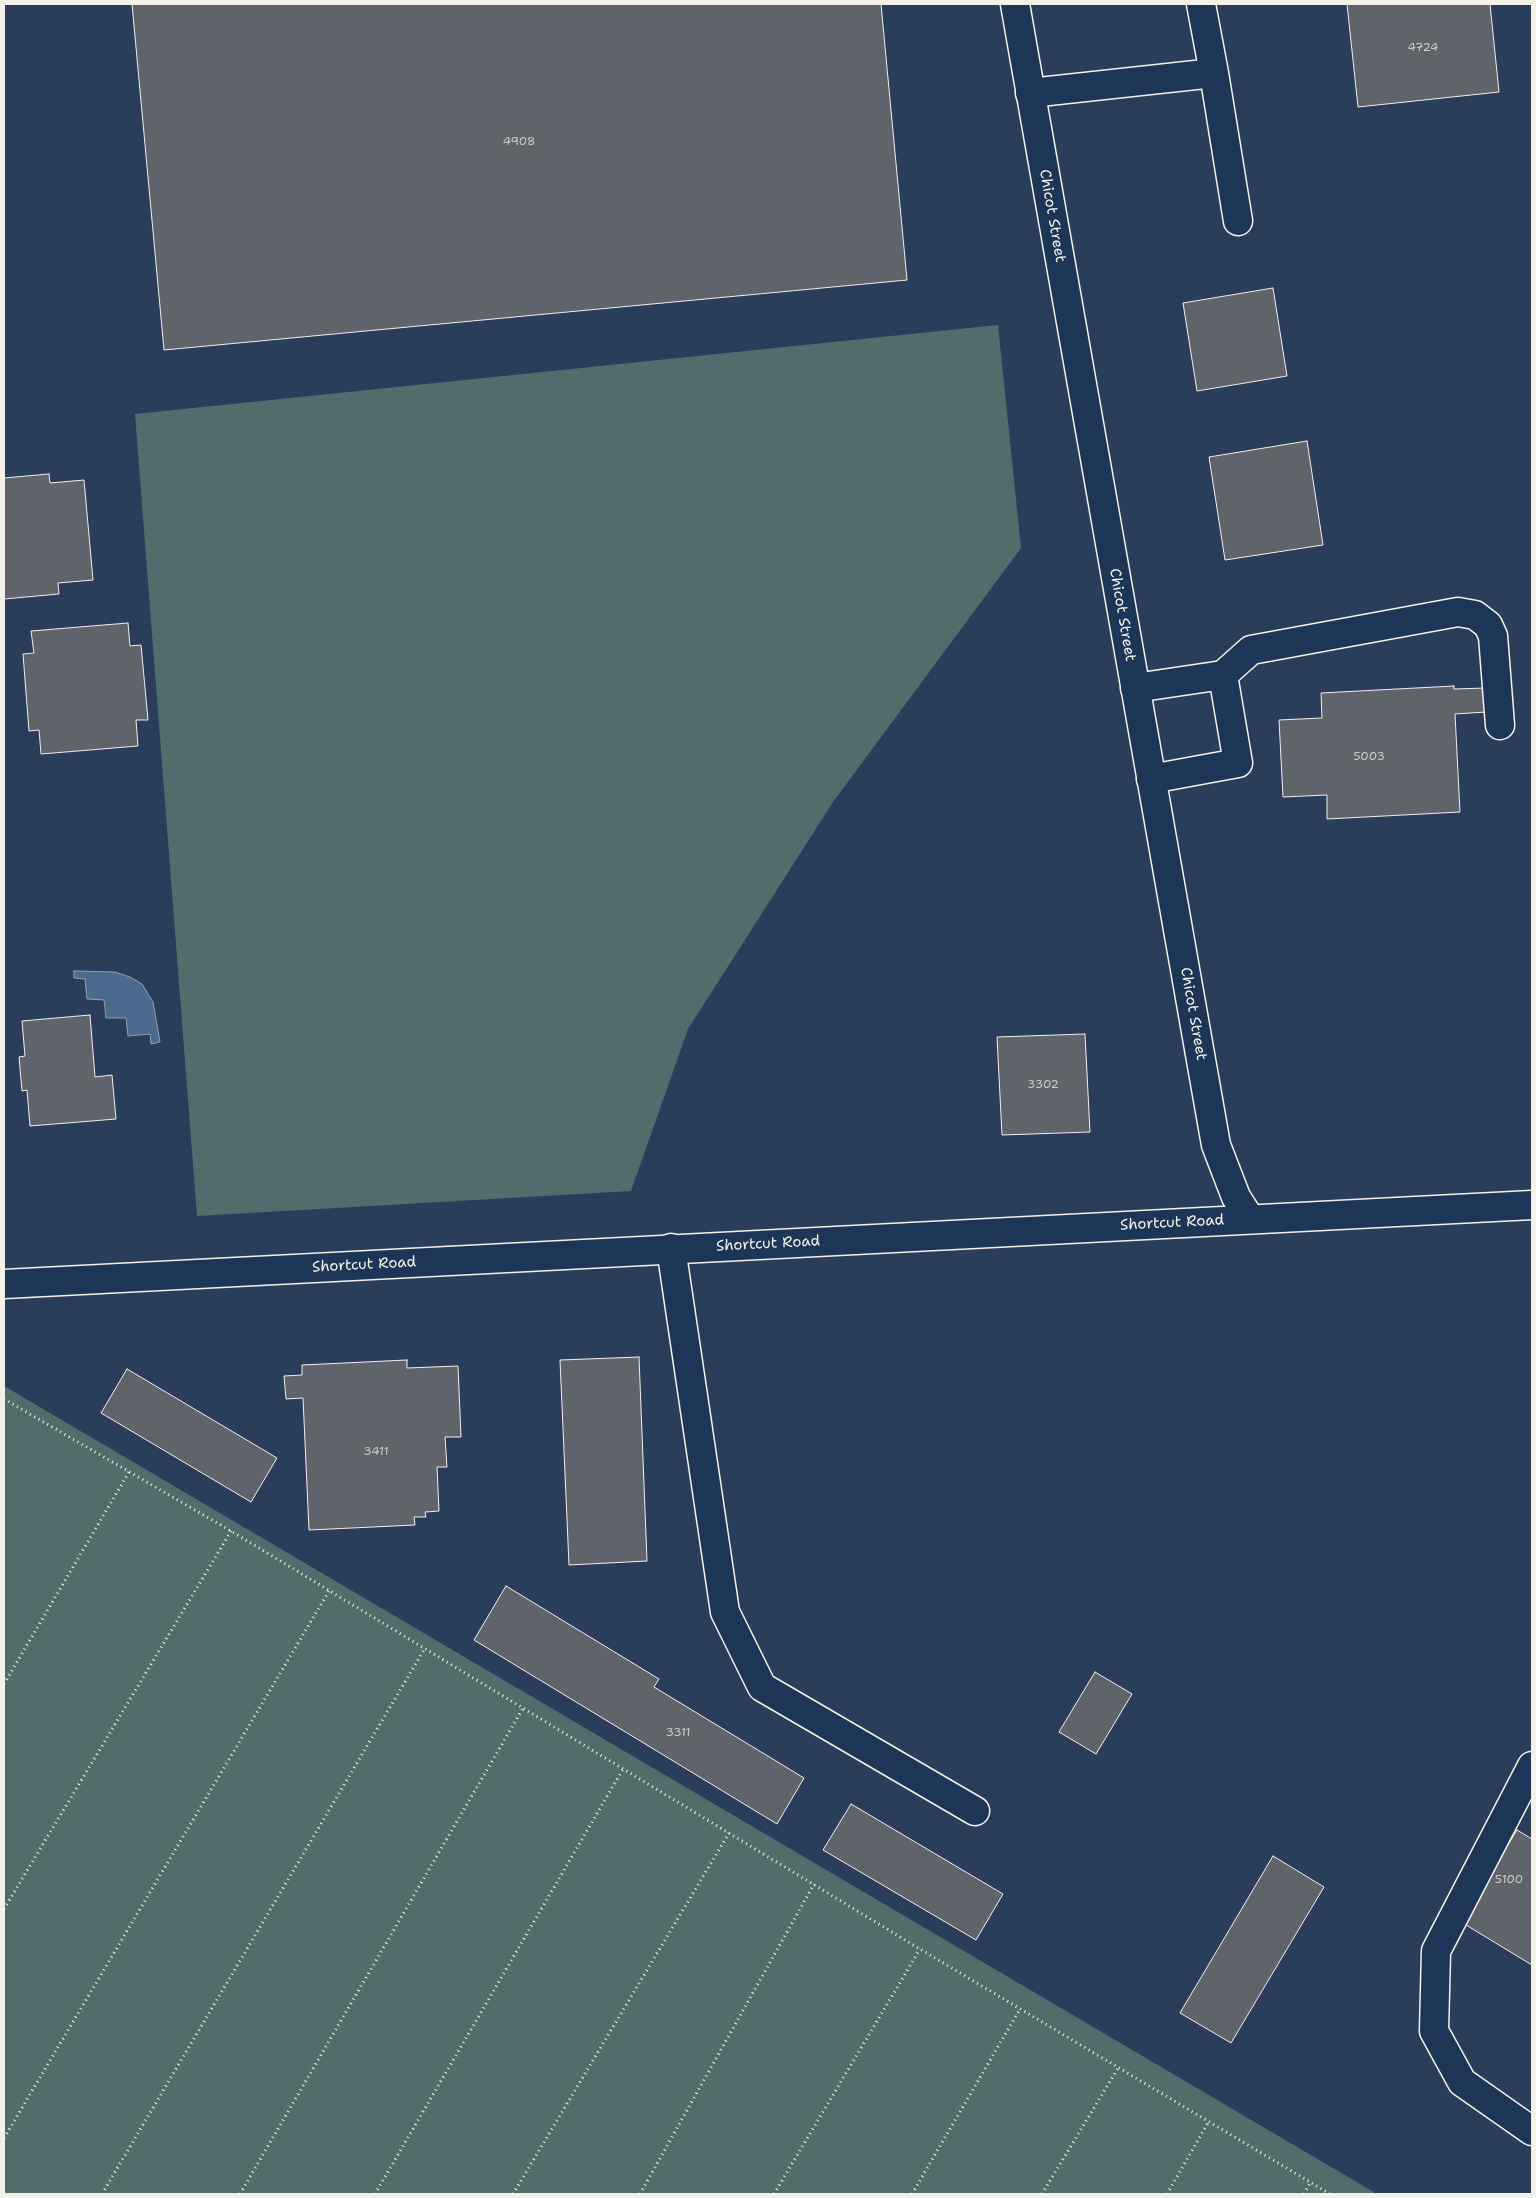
<!DOCTYPE html>
<style>
body{margin:0}
#map{position:relative;width:1536px;height:2198px;overflow:hidden;background:#2a3e5b;font-family:"Shantell Sans",sans-serif}
canvas{display:block}
.frame{position:absolute;inset:0;border:5px solid #f4f1e8;pointer-events:none}
</style>
<div id="map">
<canvas width="1536" height="2198"></canvas>
<div class="frame"></div>
</div>
<script>
const g = document.querySelector('canvas').getContext('2d');
g.lineJoin = 'round';
function paint(path, color) {
  g.fillStyle = color;
  g.fill(path, 'evenodd');
}
function shape(rows) {
  const path = new Path2D();
  for (const r of rows) {
    path.moveTo(r[0], r[1]);
    for (let i = 2; i < r.length; i += 2) path.lineTo(r[i], r[i + 1]);
  }
  return path;
}
function strokePath(path, color, width, dash) {
  g.strokeStyle = color;
  g.lineWidth = width;
  g.lineCap = dash ? 'butt' : 'round';
  g.setLineDash(dash || []);
  g.stroke(path);
}
function label(font, color, halo, rows, align = 'center') {
  g.font = font + ' "Shantell Sans",sans-serif';
  g.lineWidth = 5;
  g.setLineDash([]);
  g.textBaseline = 'middle';
  g.strokeStyle = halo;
  g.fillStyle = color;
  for (const [text, x, y, turn = 0] of rows) {
    g.save();
    g.translate(x, y);
    g.rotate((+turn || 0) * Math.PI / 180);
    g.textAlign = isNaN(turn) ? turn : align;
    if (halo) g.strokeText(text, 0, 0);
    g.fillText(text, 0, 0);
    g.restore();
  }
}
const green = shape([
 [998,325,1021,548,833,802,688,1029,631,1191,197,1216,135,414],
 [4,1386,1377,2194,4,2194]
]);
const water = shape([
 [74,971,115,972,130,977,142,984,153,1002,160,1042,151,1044,150,1034,128,1036,126,1018,106,1018,104,1000,87,999,85,979,74,978,74,971]
]);
const building = shape([
 [132,4,881,4,907,280,164,350,132,4],
 [1347,4,1490,4,1499,92,1358,107,1347,4],
 [1273,288,1287,376,1197,391,1183,303,1273,288],
 [1307,441,1323,545,1225,560,1209,457,1307,441],
 [49,474,50,483,84,480,93,580,58,583,59,594,4,599,4,478,49,474],
 [128,623,130,646,141,645,148,720,136,720,138,746,41,754,39,730,29,731,23,654,34,653,31,631,128,623],
 [1454,686,1454,689,1485,688,1486,712,1455,714,1460,812,1327,819,1327,795,1283,797,1279,720,1322,718,1321,693,1454,686],
 [90,1015,95,1077,112,1075,116,1119,30,1126,27,1090,22,1091,19,1057,25,1056,22,1021,90,1015],
 [1085,1034,1090,1132,1002,1135,997,1037,1085,1034],
 [639,1357,647,1561,569,1565,560,1360,639,1357],
 [407,1360,407,1368,458,1366,461,1437,445,1437,447,1467,437,1467,439,1511,425,1512,426,1517,414,1517,415,1525,309,1530,303,1398,286,1399,284,1376,302,1375,302,1365,407,1360],
 [127,1369,277,1458,251,1502,101,1413,127,1369],
 [506,1586,659,1679,654,1687,804,1778,777,1824,474,1640,506,1586],
 [1095,1672,1132,1694,1096,1754,1059,1732,1095,1672],
 [851,1804,1003,1894,976,1940,823,1850,851,1804],
 [1517,1830,1532,1839,1532,1965,1461,1922,1517,1830],
 [1273,1856,1324,1887,1231,2043,1180,2013,1273,1856]
]);
const path = shape([
 [4,1399,231,1531,920,1949,1330,2194],
 [4,1684,129,1472],
 [4,1909,231,1531],
 [4,2138,329,1591],
 [102,2194,425,1648],
 [240,2194,523,1708],
 [375,2194,623,1769],
 [513,2194,729,1833],
 [640,2194,814,1884],
 [774,2194,920,1949],
 [912,2194,1020,2009],
 [1042,2194,1118,2068],
 [1167,2194,1209,2121],
 [1304,2194,1310,2183]
]);
const minor = shape([
 [1201,4,1214,73],
 [1030,93,1214,73,1238,221],
 [1223,675,1251,650,1458,612,1475,615,1488,625,1493,636,1500,725],
 [1135,688,1223,675,1238,763,1151,779],
 [671,1248,725,1612,762,1687,975,1811],
 [1532,1766,1436,1951,1434,2031,1462,2082,1532,2131]
]);
const major = shape([
 [1015,4,1216,1145,1236,1197,1250,1219],
 [4,1284,1532,1205]
]);
const numberNames = [
 ["4724",1423,48],
 ["4908",519,142],
 ["5003",1369,757],
 ["3302",1043,1085],
 ["3411",376,1452],
 ["3311",678,1733],
 ["5100",1509,1880]
];
const streetNames = [
 ["Chicot Street",1052,216,80],
 ["Chicot Street",1122,615,80],
 ["Chicot Street",1193,1014,80],
 ["Shortcut Road",1172,1223,-3],
 ["Shortcut Road",768,1244,-3],
 ["Shortcut Road",364,1265,-3]
];
paint(green, '#506d6c');
paint(water, '#4a6a90');
strokePath(water, '#8ea0b3', 1);
paint(building, '#5e646a');
strokePath(building, '#f4f1e8', 1);
strokePath(minor, '#f4f1e8', 31);
strokePath(major, '#f4f1e8', 31);
strokePath(path, '#f4f1e8', 3, [1, 4]);
strokePath(minor, '#1d3557', 28);
strokePath(major, '#1d3557', 28);
label('12px', '#cecec8', null, numberNames);
label('15px', '#f4f1e8', '#1d3557', streetNames);
</script>
